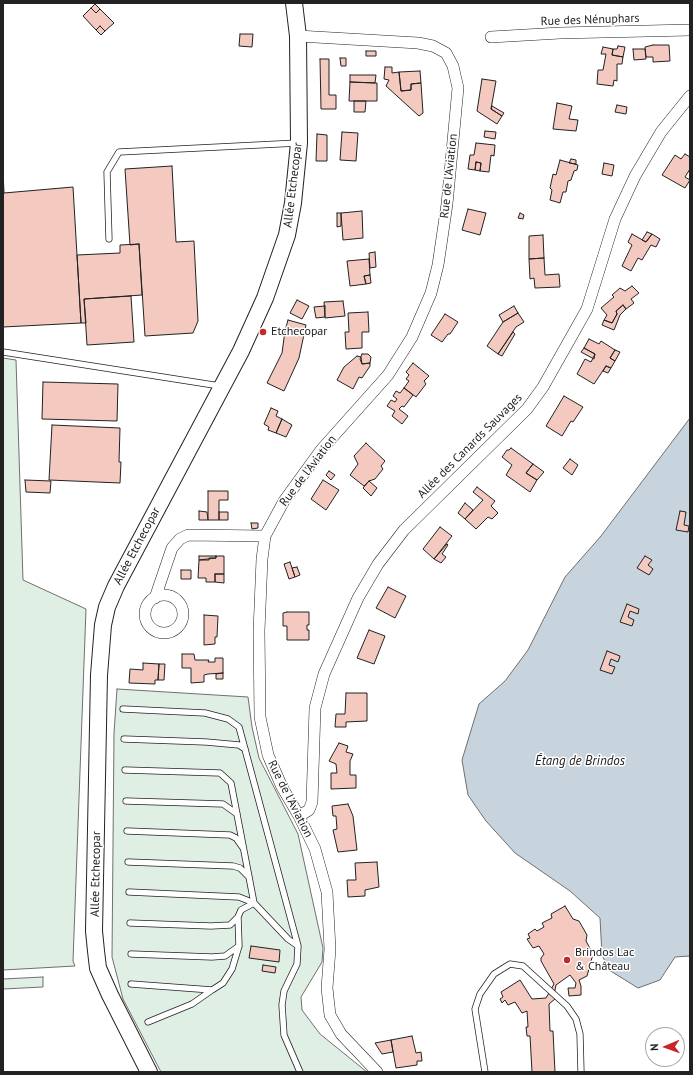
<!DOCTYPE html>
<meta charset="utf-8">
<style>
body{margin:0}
#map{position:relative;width:693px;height:1075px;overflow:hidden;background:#fff;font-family:"PT Sans",sans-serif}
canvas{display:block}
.frame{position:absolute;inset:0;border:4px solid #222;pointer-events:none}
.north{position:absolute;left:645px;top:1027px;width:40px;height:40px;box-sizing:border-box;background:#fff;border:1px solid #a7a7a7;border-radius:50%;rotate:268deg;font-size:11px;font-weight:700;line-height:16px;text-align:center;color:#222}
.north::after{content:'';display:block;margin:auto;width:14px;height:18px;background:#c62828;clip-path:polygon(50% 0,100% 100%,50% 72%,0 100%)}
</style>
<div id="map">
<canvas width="693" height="1075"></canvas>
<div class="frame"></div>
<div class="north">N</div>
</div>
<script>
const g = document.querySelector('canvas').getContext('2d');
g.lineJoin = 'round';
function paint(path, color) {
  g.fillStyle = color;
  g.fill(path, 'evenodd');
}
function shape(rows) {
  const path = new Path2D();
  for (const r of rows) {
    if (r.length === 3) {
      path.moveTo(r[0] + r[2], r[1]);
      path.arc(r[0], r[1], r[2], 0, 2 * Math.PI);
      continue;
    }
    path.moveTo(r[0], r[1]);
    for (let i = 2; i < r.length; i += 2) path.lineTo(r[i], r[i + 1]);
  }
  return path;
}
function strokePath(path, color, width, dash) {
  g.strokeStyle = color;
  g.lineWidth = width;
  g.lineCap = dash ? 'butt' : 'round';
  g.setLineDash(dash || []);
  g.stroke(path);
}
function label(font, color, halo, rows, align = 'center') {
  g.font = font + ' "PT Sans",sans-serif';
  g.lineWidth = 3;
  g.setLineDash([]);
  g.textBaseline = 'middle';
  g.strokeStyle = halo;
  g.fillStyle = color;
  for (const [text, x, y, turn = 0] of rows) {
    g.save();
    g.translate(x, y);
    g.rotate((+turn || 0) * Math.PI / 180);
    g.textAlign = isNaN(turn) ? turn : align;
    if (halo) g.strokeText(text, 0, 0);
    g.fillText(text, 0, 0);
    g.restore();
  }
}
const green = shape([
 [3,358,16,360,23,580,86,609,73,961,75,966,3,970,3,358],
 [117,689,248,697,252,727,259,758,298,834,323,948,322,962,301,997,302,1010,320,1034,367,1072,161,1072,123,999,112,957,114,733,117,689],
 [43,977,43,987,3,989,3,979,43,977]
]);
const water = shape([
 [690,418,690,956,675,957,660,980,638,988,609,970,602,955,600,918,570,891,515,853,486,821,468,795,462,760,479,704,505,681,528,650,565,577,601,536,690,418]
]);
const building = shape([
 [95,4,100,9,96,13,91,8,95,4],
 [91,8,96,13,100,9,114,23,105,31,100,26,96,30,83,16,91,8],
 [100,26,105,31,101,35,96,30,100,26],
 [240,34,253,34,252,47,239,46,240,34],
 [653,45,669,45,670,61,653,62,653,57,646,57,645,47,653,45],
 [618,46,625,47,623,57,612,55,613,49,617,49,618,46],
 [603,47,613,49,612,55,623,57,622,64,617,64,617,81,614,80,613,86,597,84,598,70,603,70,606,54,601,54,603,47],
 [633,49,645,49,646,59,634,60,633,49],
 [366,51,376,51,376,56,366,56,366,51],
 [340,58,346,58,346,66,341,66,340,58],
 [320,59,329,59,329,95,336,95,336,109,321,109,320,59],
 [385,67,392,67,392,73,399,72,401,91,411,90,411,84,421,83,423,113,419,116,386,86,389,80,384,79,385,67],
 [420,71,421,83,411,84,411,90,401,91,399,72,420,71],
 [350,75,376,75,375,83,350,82,350,75],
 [482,79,496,81,491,109,502,116,497,124,477,111,482,79],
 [350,82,377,83,377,101,349,101,350,82],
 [354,101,366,101,365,112,354,112,354,101],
 [557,103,572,106,569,119,578,120,576,131,553,129,557,103],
 [617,105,627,107,626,114,615,112,617,105],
 [492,106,504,113,502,116,491,109,492,106],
 [485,131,496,132,495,139,484,137,485,131],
 [342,132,358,133,356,161,340,160,342,132],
 [317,134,327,135,327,161,316,161,317,134],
 [476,143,495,145,494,156,491,155,489,172,480,171,481,163,476,162,475,170,468,169,470,155,474,155,476,143],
 [685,154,690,157,690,169,685,177,690,180,685,188,662,175,675,155,681,159,685,154],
 [571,159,576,160,576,164,569,163,571,159],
 [560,160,578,165,577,170,574,171,571,180,568,181,566,192,563,192,560,203,550,200,552,190,550,188,553,174,556,175,560,160],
 [476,162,481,163,480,171,475,170,476,162],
 [604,163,614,165,612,176,602,174,604,163],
 [172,166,176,242,194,241,198,321,193,333,145,336,139,244,130,245,125,169,172,166],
 [3,170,4,193,73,187,81,323,3,327,3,170],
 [468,209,486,213,480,235,462,230,468,209],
 [362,211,363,238,343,240,341,213,362,211],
 [337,213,341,213,341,226,337,227,337,213],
 [520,213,524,215,523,219,518,218,520,213],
 [647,232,652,234,646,242,642,240,647,232],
 [632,234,646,242,652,234,660,239,656,247,651,245,642,260,638,258,631,271,622,266,632,245,628,242,632,234],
 [543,235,544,258,529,259,529,236,543,235],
 [139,244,142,295,84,299,86,323,81,323,77,255,120,253,120,245,139,244],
 [375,252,376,267,370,268,369,253,375,252],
 [544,258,545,275,559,274,560,287,535,288,534,278,530,279,529,259,544,258],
 [369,259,370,275,364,276,366,284,350,286,347,261,369,259],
 [370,275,371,283,366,284,364,276,370,275],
 [632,286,639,293,631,299,634,303,626,309,623,305,616,311,617,314,612,323,604,320,607,315,601,308,614,297,612,295,620,288,625,291,632,286],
 [131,296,134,342,87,345,84,299,131,296],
 [297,300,309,306,302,319,290,313,297,300],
 [343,301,345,316,325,318,324,302,343,301],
 [623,305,626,309,620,315,614,330,602,325,604,320,612,323,617,314,616,311,623,305],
 [325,306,325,317,316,318,314,307,325,306],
 [514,306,518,313,503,322,499,315,514,306],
 [368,312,369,332,362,332,362,348,346,349,345,332,349,332,348,313,368,312],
 [518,313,524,322,516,327,498,354,487,346,503,322,518,313],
 [445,314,458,322,450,334,448,334,442,342,431,335,445,314],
 [288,320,306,325,299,358,284,391,267,383,282,353,285,331,288,320],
 [513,332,515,334,502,356,498,354,513,332],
 [589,339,599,344,601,341,615,350,610,358,615,361,611,368,606,366,594,384,577,374,585,359,591,362,595,354,584,348,589,339],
 [584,348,595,354,594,359,581,352,584,348],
 [615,350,620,352,615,361,610,358,615,350],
 [362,354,368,354,371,357,370,363,362,364,360,359,362,354],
 [357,356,361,357,362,364,370,363,370,366,362,378,359,377,353,389,337,380,344,367,357,356],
 [413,363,429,376,424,381,426,384,416,397,404,388,409,381,406,379,409,375,406,372,413,363],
 [606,366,611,368,608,373,603,371,606,366],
 [43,382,118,384,117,421,42,419,43,382],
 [404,388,413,395,404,407,402,406,399,409,408,416,402,424,392,416,395,411,387,406,391,400,395,402,397,399,393,396,396,391,400,393,404,388],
 [564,396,583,407,573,422,571,421,562,436,546,426,564,396],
 [271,408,278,411,276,416,282,419,276,433,268,430,269,427,264,424,271,408],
 [282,419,292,425,286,437,276,433,282,419],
 [52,425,120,428,119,462,121,462,120,483,49,480,52,425],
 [366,443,385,461,381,466,383,469,375,479,369,481,364,486,350,475,358,464,354,456,366,443],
 [511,448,533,464,526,473,537,480,530,492,506,475,512,465,502,457,507,450,509,450,511,448],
 [570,459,578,465,572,475,563,468,570,459],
 [533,464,544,472,537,480,526,473,533,464],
 [329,471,335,475,331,480,326,475,329,471],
 [25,480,51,481,50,493,26,492,25,480],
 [323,480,339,490,326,510,311,499,323,480],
 [369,481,377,488,371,496,363,488,369,481],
 [477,487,495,501,491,506,498,513,492,519,488,517,476,529,465,519,483,500,473,492,477,487],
 [208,491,228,491,228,500,219,500,219,520,208,520,208,491],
 [465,503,473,510,465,519,458,513,465,503],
 [199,511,207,512,208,520,199,520,199,511],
 [680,511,686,512,684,525,689,526,688,532,676,530,680,511],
 [219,512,228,512,228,520,219,520,219,512],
 [251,523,258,523,258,528,252,529,251,523],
 [440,527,452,536,434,559,423,549,440,527],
 [447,544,448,545,442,554,446,557,441,563,434,559,447,544],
 [199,556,216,556,216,558,199,560,199,556],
 [216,556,224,556,224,574,215,574,215,582,206,582,206,578,198,578,199,560,209,560,209,558,216,558,216,556],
 [645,556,652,560,648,565,653,569,649,575,637,568,645,556],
 [290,562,295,577,289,579,284,564,290,562],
 [297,567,300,575,295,577,292,568,297,567],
 [181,570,191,570,191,579,181,579,181,570],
 [215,574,224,574,224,583,215,582,215,574],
 [388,587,406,596,395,618,376,608,388,587],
 [627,604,639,609,638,614,630,611,628,617,634,620,632,626,620,622,627,604],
 [287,612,309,612,309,625,307,625,307,630,309,630,309,640,287,640,287,626,283,626,283,613,287,612],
 [204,615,218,616,217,637,215,637,215,644,204,645,204,615],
 [369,630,385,636,374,664,357,658,369,630],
 [607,651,620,656,618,662,611,659,609,665,615,667,612,674,600,670,607,651],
 [182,654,194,654,195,660,209,660,208,662,215,662,215,658,223,658,223,673,208,674,204,675,204,682,191,683,191,668,182,668,182,654],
 [143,663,159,664,158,680,155,680,155,684,129,683,130,669,143,670,143,663],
 [159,664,165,664,164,680,158,680,159,664],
 [223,673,223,679,216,679,216,674,223,673],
 [346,693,367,693,367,721,346,722,346,727,335,727,336,714,345,714,346,693],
 [339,743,348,746,346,752,353,754,350,761,350,775,356,775,356,788,331,789,331,773,337,773,336,764,329,761,339,743],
 [348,804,353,816,357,850,338,852,333,830,337,829,336,816,333,816,332,806,348,804],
 [377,862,379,887,365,890,365,896,348,897,347,880,356,880,355,863,377,862],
 [565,906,573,919,579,921,587,935,586,941,593,954,587,976,579,980,581,986,581,995,569,996,568,988,575,988,576,983,570,975,556,985,554,995,555,999,549,1004,550,1031,553,1031,555,1072,532,1072,530,1036,527,1036,526,1027,528,1027,527,1011,522,1013,515,1002,508,1005,505,1000,502,1003,500,999,503,997,501,992,520,980,532,999,546,998,554,984,541,961,541,958,544,954,539,946,533,948,527,939,530,938,528,934,535,929,537,931,544,927,542,923,552,918,551,914,565,906],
 [251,946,280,950,279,962,249,958,251,946],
 [263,965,276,967,275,973,262,971,263,965],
 [412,1036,416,1053,421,1052,422,1061,417,1061,417,1065,396,1068,391,1040,412,1036],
 [391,1040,393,1052,382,1054,375,1043,391,1040]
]);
const lane = shape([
 [109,239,107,172,119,152,298,143],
 [3,352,220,386],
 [123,709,205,713,228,719,239,727,298,946],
 [124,739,206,742,239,745,245,749],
 [125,770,220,773,231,783,254,903,288,939,298,946,297,964,284,991,282,1005,284,1035,300,1072],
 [126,801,223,804,237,814],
 [127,831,230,835,236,838,243,848],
 [128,862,233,866,240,868,249,877],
 [129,892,239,897,254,903],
 [130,923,211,926,230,925,238,917,241,910,254,903],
 [131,954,212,957,225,956,239,946],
 [131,984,212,990,192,1004,148,1022],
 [212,990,223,983,232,969,239,946,238,917],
 [485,1072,475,1009,480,994,494,974,510,964,523,966,567,1006,576,1019,580,1034,581,1072]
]);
const street = shape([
 [298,36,418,43,433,46,446,53,453,66,458,88,447,204,438,265,431,293,412,337,388,375,321,450,284,501,265,536,262,559,259,631,260,717,268,755,282,787,299,816,315,849,327,892,330,949,327,988,330,1015,341,1034,377,1072],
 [491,37,560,33,690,30],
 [164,614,19],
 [155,598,172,548,180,539,188,535,265,536],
 [299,816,309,810,312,802,315,708,324,674,358,598,378,564,404,530,527,409,543,387,587,309,615,219,635,176,661,132,690,96]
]);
const secondary = shape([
 [149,1072,110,995,98,968,96,951,94,931,99,675,103,625,107,607,116,586,241,351,265,298,287,235,293,203,299,143,298,36,294,3]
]);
const markers = [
 [263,332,4,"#c62828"],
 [567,960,4,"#c62828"]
];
const streetNames = [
 ["Rue des Nénuphars",590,20,-2],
 ["Rue de l'Aviation",449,176,-84],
 ["Allée Etchecopar",293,185,-83],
 ["Allée des Canards Sauvages",470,446,-45],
 ["Rue de l'Aviation",308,471,-53],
 ["Allée Etchecopar",137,546,-62],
 ["Rue de l'Aviation",290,799,63],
 ["Allée Etchecopar",96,874,-89]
];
const poiNames = [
 ["Etchecopar",271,332],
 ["Brindos Lac",575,953],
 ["& Château",575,967]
];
const waterNames = [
 ["Étang de Brindos",580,761]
];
paint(green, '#e0efe3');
strokePath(green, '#6f6f6f', 1);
paint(water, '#c7d3dd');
strokePath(water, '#6f6f6f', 1);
paint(building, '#f3c9c0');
strokePath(building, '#222', 1);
strokePath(lane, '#222', 7);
strokePath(street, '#222', 12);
strokePath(secondary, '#222', 18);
strokePath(lane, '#fff', 5.5);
strokePath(street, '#fff', 11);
strokePath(secondary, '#fff', 16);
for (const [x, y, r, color] of markers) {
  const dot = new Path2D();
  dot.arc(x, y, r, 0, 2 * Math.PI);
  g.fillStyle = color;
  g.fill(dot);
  strokePath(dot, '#fff', 1.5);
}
label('12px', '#222', '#fff', streetNames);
label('12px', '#222', '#fff', poiNames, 'left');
label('italic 13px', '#222', '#fff', waterNames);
</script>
